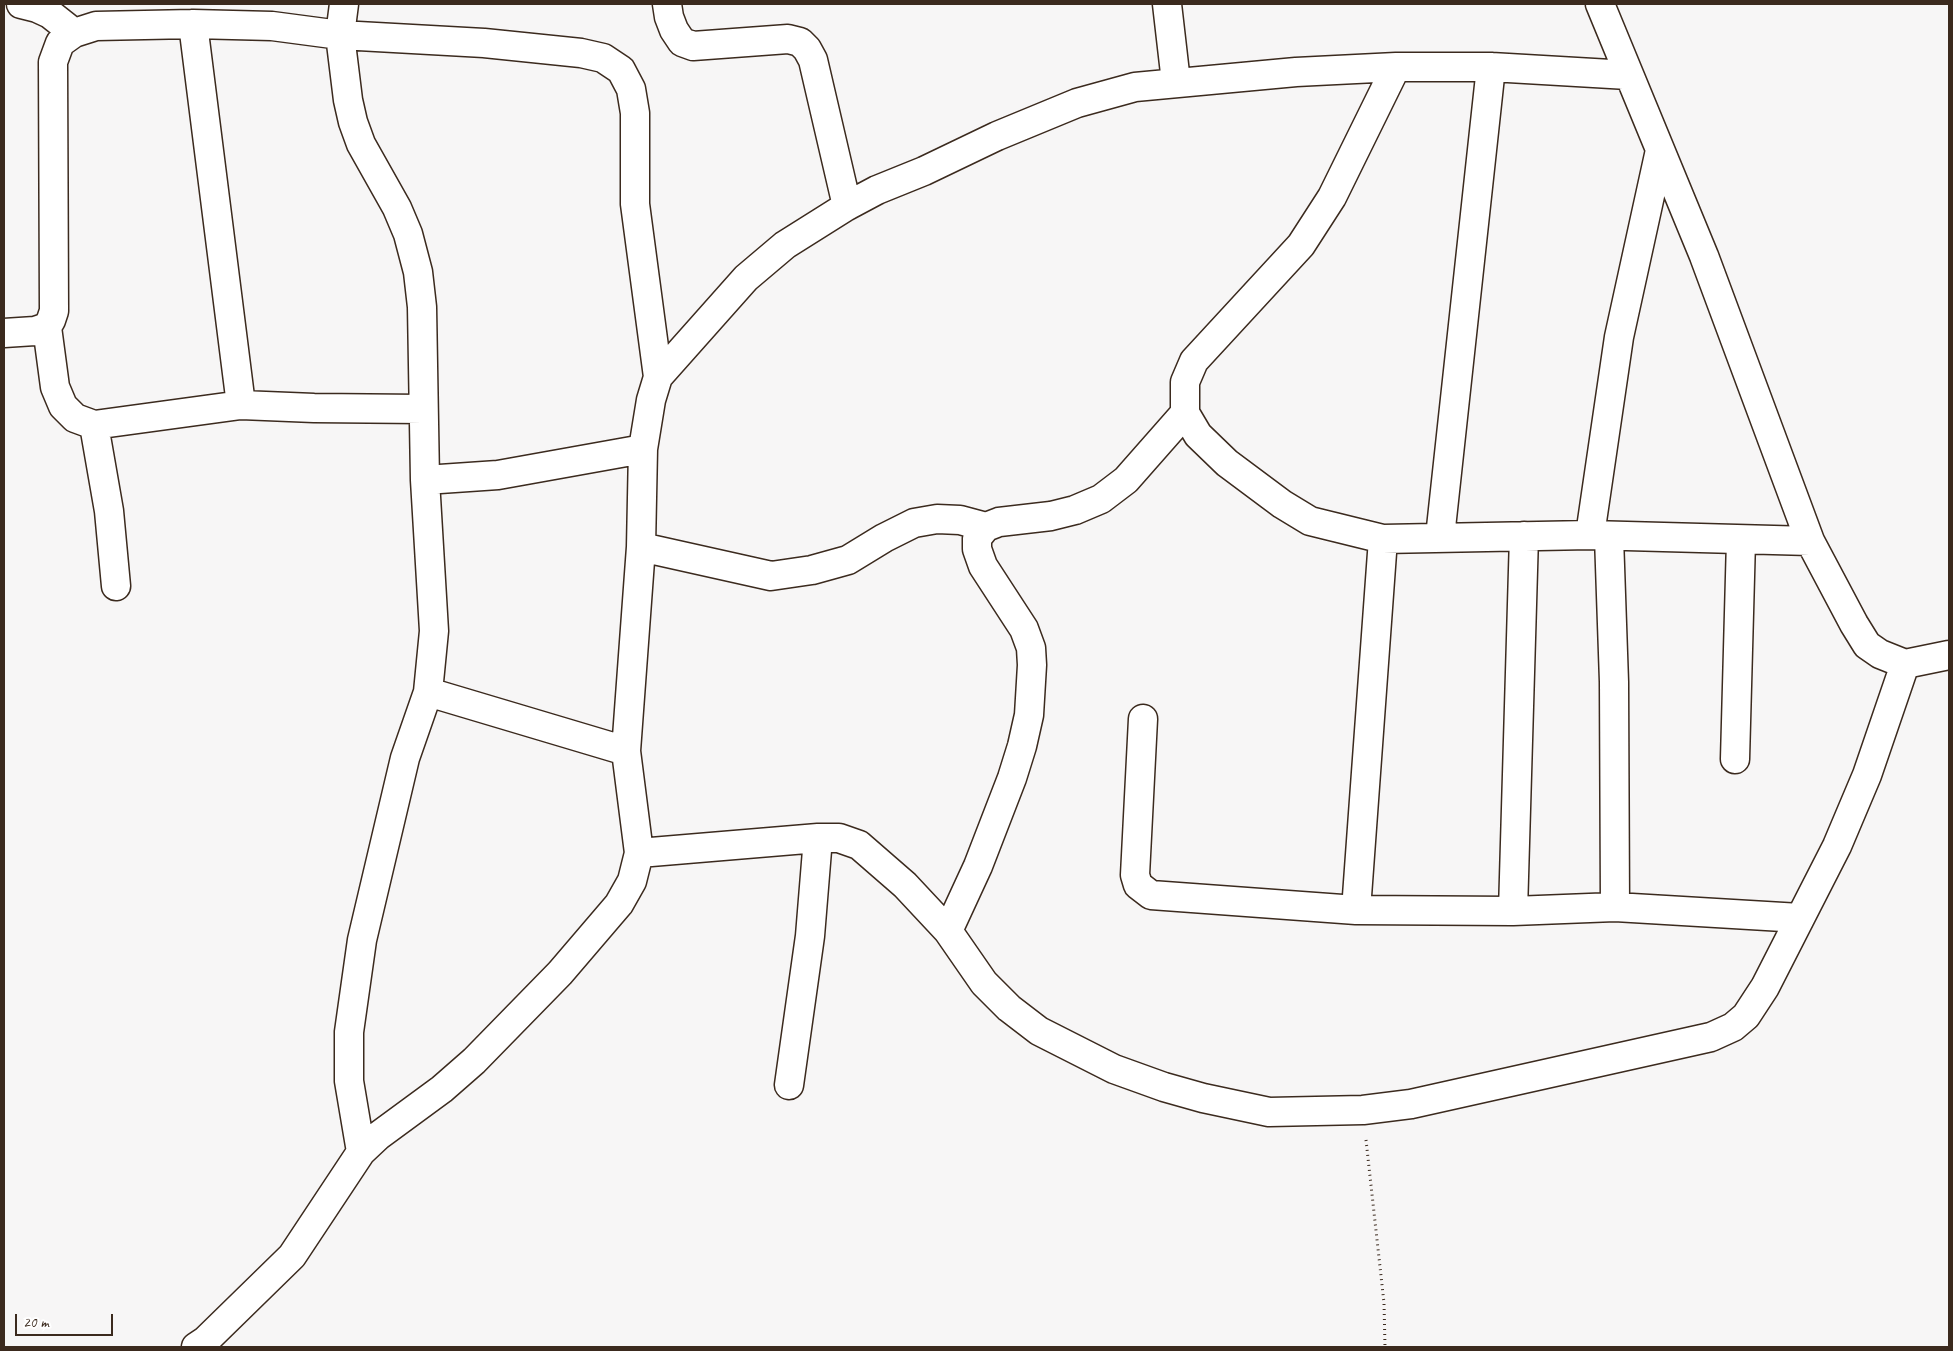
<!DOCTYPE html>
<style>
body{margin:0}
#map{position:relative;width:1953px;height:1351px;overflow:hidden;background:#f7f6f6;font-family:Caveat,sans-serif}
canvas{display:block}
.frame{position:absolute;inset:0;border:5px solid #3b2a1e;pointer-events:none}
.scale{position:absolute;left:15px;top:1314px;width:98px;height:22px;box-sizing:border-box;border:2px solid #3b2a1e;border-top:0;padding-left:6px;font-size:15px;line-height:18px;white-space:nowrap;color:#3b2a1e;-webkit-text-stroke:4px #fff;paint-order:stroke}
</style>
<div id="map">
<canvas width="1953" height="1351"></canvas>
<div class="frame"></div>
<div class="scale">20 m</div>
</div>
<script>
const g = document.querySelector('canvas').getContext('2d');
g.lineJoin = 'round';
function shape(rows) {
  const path = new Path2D();
  for (const r of rows) {
    path.moveTo(r[0], r[1]);
    for (let i = 2; i < r.length; i += 2) path.lineTo(r[i], r[i + 1]);
  }
  return path;
}
function strokePath(path, color, width, dash) {
  g.strokeStyle = color;
  g.lineWidth = width;
  g.lineCap = dash ? 'butt' : 'round';
  g.setLineDash(dash || []);
  g.stroke(path);
}
const path = shape([
 [1366,1140,1384,1303,1385,1347]
]);
const minor = shape([
 [21,4,37,8,50,14,74,33],
 [344,4,340,35,348,100,353,122,361,144,397,208,408,234,418,272,422,307,425,480,434,631,428,692,405,758,362,940,349,1032,349,1081,361,1152],
 [667,4,669,17,674,30,682,42,693,46,788,39,800,42,807,49,813,60,847,206],
 [1167,4,1176,82],
 [1600,4,1704,256,1810,541,1854,624,1867,645,1880,654,1905,664,1949,655],
 [193,24,241,405],
 [1396,67,1332,197,1301,245,1194,361,1185,382,1185,413,1198,435,1227,463,1282,504,1310,521,1383,539,1590,535,1810,541],
 [47,327,55,387,63,406,75,418,94,425,241,405,314,408,423,409],
 [4,333,35,331,47,327,51,320,54,311,53,62,60,43,74,33,96,26,193,24,272,26,340,35,484,43,581,53,603,58,621,70,631,89,635,113,635,204,658,377],
 [94,425,109,511,116,586],
 [425,480,498,475,643,449],
 [1590,535,1619,337,1660,150],
 [1440,537,1491,67],
 [1609,537,1614,682,1615,907],
 [641,547,771,576,812,570,848,560,884,538,914,523,937,519,960,520,986,527],
 [428,692,626,751],
 [1143,719,1135,875,1138,885,1151,895,1356,910,1513,911,1615,907,1800,918],
 [1735,759,1741,540],
 [639,853,818,838,839,838,859,845,905,885,948,931,984,983,1009,1008,1039,1031,1114,1069,1164,1087,1203,1098,1269,1112,1363,1110,1411,1104,1711,1037,1733,1027,1746,1016,1765,987,1837,846,1867,775,1905,664],
 [1356,910,1383,539],
 [1513,911,1524,536],
 [948,931,978,866,1012,778,1022,746,1029,715,1032,665,1031,648,1024,629,983,566,977,549,977,538,986,527,999,522,1051,516,1075,510,1101,499,1126,480,1185,413],
 [789,1085,810,936,818,838],
 [196,1347,205,1341,292,1256,361,1152,378,1136,442,1089,474,1061,560,973,619,904,632,881,639,853,626,751,641,547,643,449,651,400,658,377,746,278,785,245,847,206,877,190,924,171,997,136,1077,103,1135,87,1296,72,1396,67,1491,67,1628,75]
]);
strokePath(minor, '#3b2a1e', 31);
strokePath(path, '#3b2a1e', 3, [1, 4]);
strokePath(minor, '#fff', 28);
</script>
